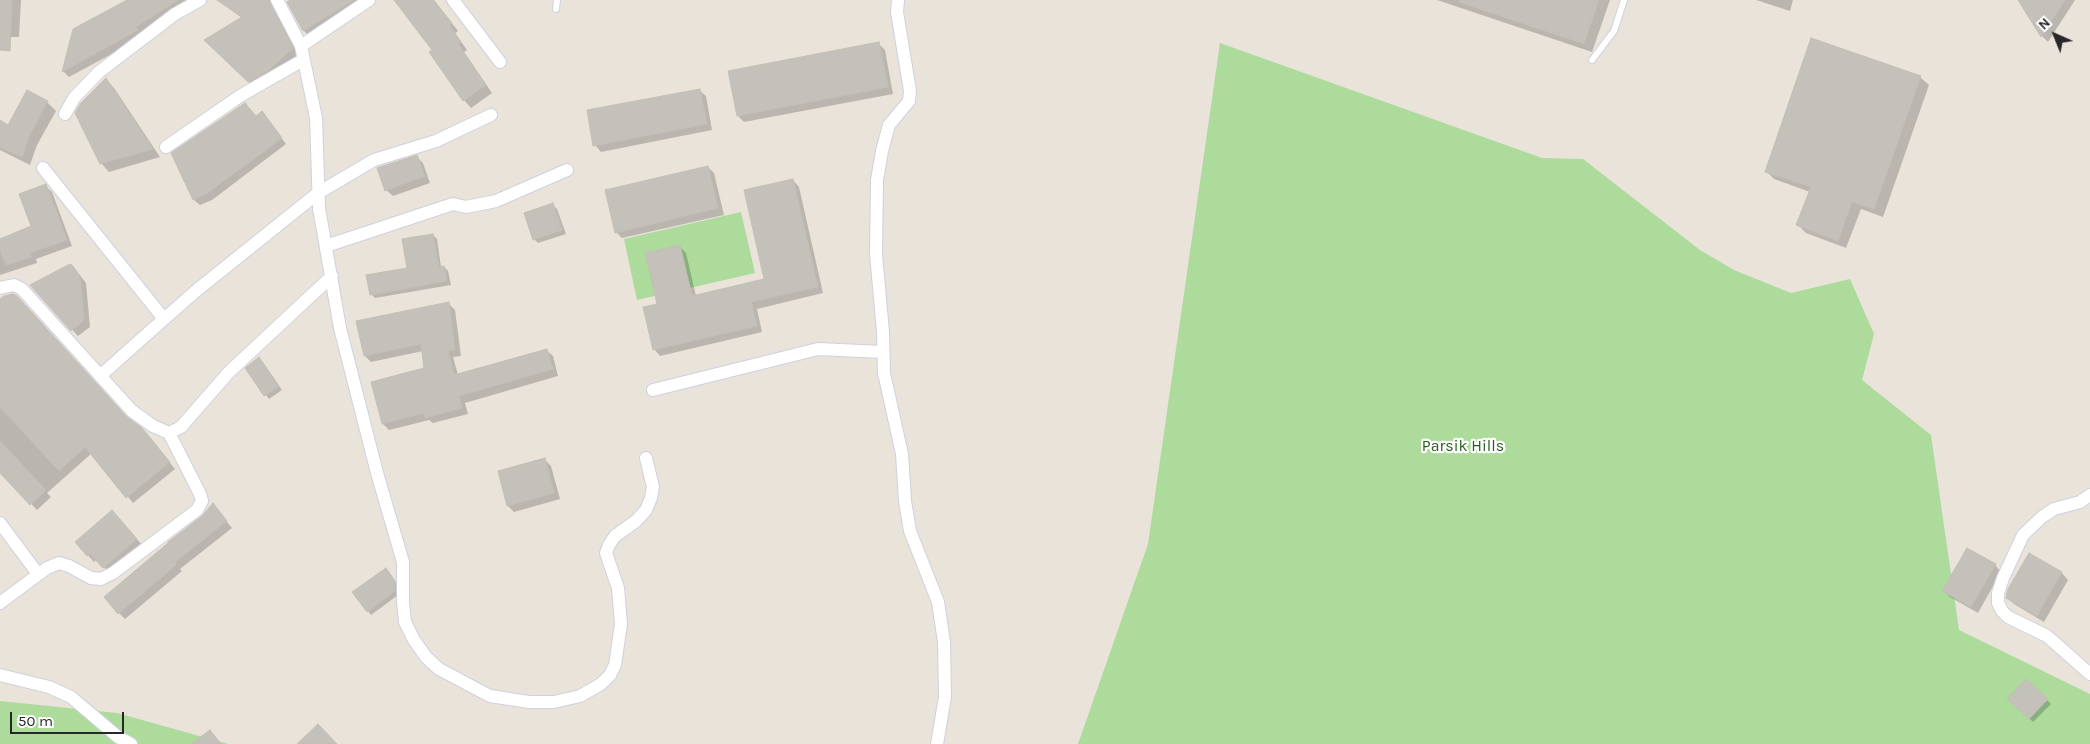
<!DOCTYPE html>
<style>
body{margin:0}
#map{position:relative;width:2090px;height:744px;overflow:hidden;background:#e9e3da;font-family:Karla,sans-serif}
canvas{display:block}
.north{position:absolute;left:2030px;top:10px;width:50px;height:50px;-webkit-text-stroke:4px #fff;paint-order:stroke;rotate:316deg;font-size:14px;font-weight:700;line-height:20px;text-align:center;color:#272727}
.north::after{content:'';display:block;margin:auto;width:18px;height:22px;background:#272727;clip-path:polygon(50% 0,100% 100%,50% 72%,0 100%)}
.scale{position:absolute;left:10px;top:712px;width:114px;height:22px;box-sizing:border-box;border:2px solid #272727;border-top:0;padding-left:6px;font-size:15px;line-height:18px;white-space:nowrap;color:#272727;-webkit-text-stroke:4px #fff;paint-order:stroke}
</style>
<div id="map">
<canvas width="2090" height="744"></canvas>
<div class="north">N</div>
<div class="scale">50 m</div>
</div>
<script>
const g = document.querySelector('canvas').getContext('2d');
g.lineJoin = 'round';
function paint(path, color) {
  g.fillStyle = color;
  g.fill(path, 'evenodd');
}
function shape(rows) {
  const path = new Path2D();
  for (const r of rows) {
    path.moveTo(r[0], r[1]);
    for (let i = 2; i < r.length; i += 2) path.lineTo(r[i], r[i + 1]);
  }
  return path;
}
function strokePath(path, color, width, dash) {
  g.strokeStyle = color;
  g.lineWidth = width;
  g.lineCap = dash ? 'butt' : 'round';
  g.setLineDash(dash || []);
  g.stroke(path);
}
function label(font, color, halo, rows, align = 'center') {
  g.font = font + ' Karla,sans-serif';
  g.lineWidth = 4.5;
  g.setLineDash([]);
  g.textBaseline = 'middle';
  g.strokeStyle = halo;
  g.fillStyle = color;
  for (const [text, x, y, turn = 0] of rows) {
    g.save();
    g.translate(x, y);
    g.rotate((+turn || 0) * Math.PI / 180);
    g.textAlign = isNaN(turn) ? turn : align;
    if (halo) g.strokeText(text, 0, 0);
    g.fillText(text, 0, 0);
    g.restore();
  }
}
const green = shape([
 [1220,43,1542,158,1583,159,1700,250,1734,270,1791,293,1850,279,1874,334,1862,380,1931,435,1959,630,2090,694,2090,744,1078,744,1148,544],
 [741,212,755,273,637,300,624,239],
 [0,701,117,713,228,744,0,744]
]);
const shadow = shape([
 [0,0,21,0,19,37,0,37],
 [130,0,194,0,143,37,69,77,63,71],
 [217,0,271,0,300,56,256,89,206,40,242,18],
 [292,0,372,0,311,38,304,31],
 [395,0,434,0,458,31,455,33,467,50,464,52,492,93,471,108,464,100,434,50],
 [1437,0,1610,0,1592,52],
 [1756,0,1793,0,1790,11],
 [2019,0,2075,0,2048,42,2042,36],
 [879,44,885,50,893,94,744,122,738,116],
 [1920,77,1929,85,1883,217,1861,209,1846,248,1806,233,1798,225,1810,192,1774,179,1766,171],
 [106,80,114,88,160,157,109,172,101,163],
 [699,90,706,96,712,130,601,152,595,145],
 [47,102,56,111,37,145,30,165,0,150,0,122,8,126],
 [256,117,267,119,286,144,212,200,200,205,194,200,173,154],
 [417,157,423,163,430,183,393,196,386,190],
 [708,167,714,173,724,215,622,238,616,232],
 [793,180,799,187,823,293,757,309,762,332,660,356,654,349,658,305,680,247,686,253,696,296,766,280],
 [45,186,52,192,72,246,36,259,37,263,0,275,0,241,32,227],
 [553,205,557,209,566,234,538,243,534,239],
 [433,235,437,239,441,267,444,267,448,271,451,285,375,298,371,294,408,270],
 [71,264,86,283,90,327,78,336,32,286],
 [0,301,127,419,148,436,175,469,133,503,92,453,47,493,51,497,37,510,0,471],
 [449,304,455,310,461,356,453,357,458,375,546,350,553,356,558,376,465,403,468,414,433,423,429,420,389,430,383,424,373,383,425,369,423,351,371,362,365,356],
 [259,358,282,390,269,399,247,369],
 [544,459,551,466,560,499,514,512,508,506],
 [213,505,232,528,180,569,182,571,125,619,119,613],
 [118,518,143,546,110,574,97,559,94,562,77,543],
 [2029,555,2062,573,2068,580,2044,622,2014,604,2007,598],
 [1995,565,2001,572,1978,613,1950,597,1944,591],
 [389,574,398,586,398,595,371,615,368,611],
 [2027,681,2051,704,2033,722,2009,699]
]);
const building = shape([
 [0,0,12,0,10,51,0,50,0,0],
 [127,0,178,0,136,27,138,30,62,72,73,29,127,0],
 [217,0,269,0,293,48,269,70,248,82,204,40,242,17,217,0],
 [290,0,354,0,303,31,287,2,290,0],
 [394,0,433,0,452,23,449,25,461,42,458,44,486,85,463,101,429,52,432,50,394,0],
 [1459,0,1599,0,1584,44,1459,2,1459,0],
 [2018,0,2065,0,2041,37,2018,0],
 [1811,38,1921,76,1874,209,1852,202,1838,241,1796,225,1811,187,1765,172,1811,38],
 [879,42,888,87,737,116,728,71,879,42],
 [106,78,153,149,100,164,75,113,81,103,106,78],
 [700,89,707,124,593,146,587,110,700,89],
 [27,90,48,101,29,136,22,157,0,147,0,120,8,125,27,90],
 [245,103,256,116,262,111,282,138,206,194,193,200,171,153,245,103],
 [417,155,425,176,385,191,377,168,417,155],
 [708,166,718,208,615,233,605,190,708,166],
 [793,179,818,287,751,302,757,326,653,350,643,307,657,304,645,253,680,245,692,296,764,279,744,190,793,179],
 [46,184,67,240,30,253,32,257,6,265,0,251,0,239,31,226,19,194,46,184],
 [553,203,562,230,533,240,524,213,553,203],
 [433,234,439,267,444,266,447,281,370,295,366,275,407,268,402,239,433,234],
 [68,265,72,265,80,276,84,320,71,331,30,285,68,265],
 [13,294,17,296,126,416,142,428,170,462,126,498,85,447,59,471,0,407,0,299,4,296,13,294],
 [449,302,455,350,448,351,454,375,547,349,553,369,459,396,462,408,425,418,424,413,382,424,371,382,424,368,421,344,364,356,356,321,449,302],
 [259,357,279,386,264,396,245,368,259,357],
 [0,441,46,490,30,505,0,473,0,441],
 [545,458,554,493,507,506,498,471,545,458],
 [213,503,227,521,175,562,176,565,118,614,104,597,168,543,168,542,202,516,213,503],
 [112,510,137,539,103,568,90,554,87,556,75,542,112,510],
 [1967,548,1996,564,1971,607,1942,591,1967,548],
 [2029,553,2062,572,2037,616,2006,598,2008,589,2029,553],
 [386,568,395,581,395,591,367,612,352,592,386,568],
 [2026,679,2048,699,2029,719,2007,699,2026,679],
 [318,724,337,744,297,744,318,724],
 [210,730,221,744,191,744,210,730]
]);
const lane = shape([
 [556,9,557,0],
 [1592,60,1614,31,1624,0]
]);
const street = shape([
 [277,0,301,46,316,118,319,208,340,328,377,473,403,562,403,602,405,622,414,640,426,657,439,669,490,696,529,702,554,702,580,696,601,684,610,675,615,665,621,624,618,588,606,553,609,545,615,536,636,521,646,510,651,498,653,487,646,458],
 [453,0,500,62],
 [898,0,897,12,910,91,909,101,889,125,882,151,877,180,876,254,883,332,884,373,902,454,905,501,910,531,938,602,944,642,945,697,937,744],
 [301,46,369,0],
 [65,114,74,98,99,72,175,14,200,0],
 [166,147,240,96,303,60],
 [43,168,164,319,197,290,318,193,374,160,436,141,491,115],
 [326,246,453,204,466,207,496,201,567,170],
 [0,288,14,285,22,289,132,411,153,426,169,433,181,427,229,372,332,276],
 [100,376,164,319],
 [653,390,818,349,883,352],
 [2090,495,2080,502,2054,509,2042,517,2023,535,2003,578,1998,593,1998,603,2002,611,2008,617,2047,636,2090,674],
 [0,523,38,574],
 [0,603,47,568,59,563,69,566,91,578,101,579,113,573,197,510,202,501,200,494,169,433],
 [0,675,49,687,71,697,118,737,131,744]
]);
const parkNames = [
 ["Parsik Hills",1463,446]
];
paint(green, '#acdb9b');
paint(shadow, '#0003');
paint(building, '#c4c0ba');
strokePath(building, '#c3bfb4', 1);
strokePath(lane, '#cfd1df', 8);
strokePath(street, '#cfd1df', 14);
strokePath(lane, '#fff', 6);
strokePath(street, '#fff', 12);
label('16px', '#285c1f', '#fff', parkNames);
</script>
